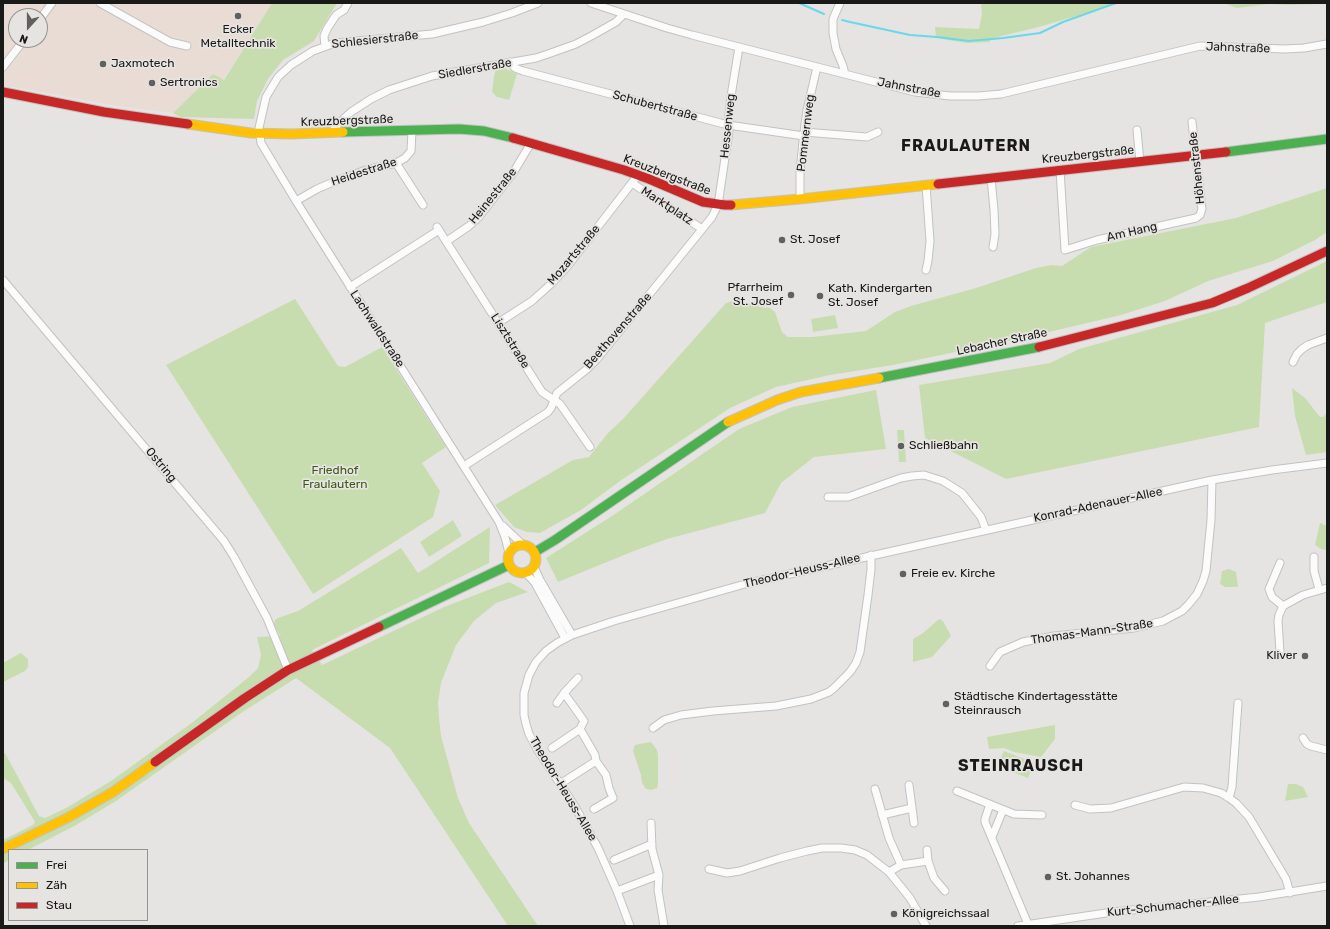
<!DOCTYPE html>
<meta charset="utf-8">
<style>
body{margin:0}
#map{position:relative;width:1330px;height:929px;overflow:hidden;background:#e5e4e2;font-family:Rubik,sans-serif}
canvas{display:block}
.frame{position:absolute;inset:0;border:4px solid #191918;pointer-events:none}
.legend{position:absolute;left:8px;top:849px;width:140px;height:72px;box-sizing:border-box;background:#e6e4e1;border:1px solid #949391;margin:0;padding:5px 7px;list-style:none;font-size:12px;color:#191918}
.legend li{display:flex;align-items:center;gap:8px;height:20px}
.legend b{width:20px;border:1px solid #949391}
.north{position:absolute;left:8px;top:8px;width:40px;height:40px;box-sizing:border-box;background:#e6e4e1;border:1px solid #949391;border-radius:50%;rotate:201deg;font-size:11px;font-weight:700;line-height:16px;text-align:center;color:#191918}
.north::after{content:'';display:block;margin:auto;width:14px;height:18px;background:#60605f;clip-path:polygon(50% 0,100% 100%,50% 72%,0 100%)}
</style>
<div id="map">
<canvas width="1330" height="929"></canvas>
<div class="frame"></div>
<ul class="legend">
<li><b style="height:5px;background:#4caf50"></b>Frei</li>
<li><b style="height:5px;background:#ffc107"></b>Zäh</li>
<li><b style="height:5px;background:#c62828"></b>Stau</li>
</ul>
<div class="north">N</div>
</div>
<script>
const g = document.querySelector('canvas').getContext('2d');
g.lineJoin = 'round';
function paint(path, color) {
  g.fillStyle = color;
  g.fill(path, 'evenodd');
}
function shape(rows) {
  const path = new Path2D();
  for (const r of rows) {
    if (r.length === 3) {
      path.moveTo(r[0] + r[2], r[1]);
      path.arc(r[0], r[1], r[2], 0, 2 * Math.PI);
      continue;
    }
    path.moveTo(r[0], r[1]);
    for (let i = 2; i < r.length; i += 2) path.lineTo(r[i], r[i + 1]);
  }
  return path;
}
function strokePath(path, color, width, dash) {
  g.strokeStyle = color;
  g.lineWidth = width;
  g.lineCap = dash ? 'butt' : 'round';
  g.setLineDash(dash || []);
  g.stroke(path);
}
function label(font, color, halo, rows, align = 'center') {
  g.font = font + ' Rubik,sans-serif';
  g.lineWidth = 3.5;
  g.setLineDash([]);
  g.textBaseline = 'middle';
  g.strokeStyle = halo;
  g.fillStyle = color;
  for (const [text, x, y, turn = 0] of rows) {
    g.save();
    g.translate(x, y);
    g.rotate((+turn || 0) * Math.PI / 180);
    g.textAlign = isNaN(turn) ? turn : align;
    if (halo) g.strokeText(text, 0, 0);
    g.fillText(text, 0, 0);
    g.restore();
  }
}
const commercial = shape([
 [3,3,272,3,223,80,213,74,173,113,117,106,3,85],
 [16,16,40,16,40,40,16,40]
]);
const green = shape([
 [272,3,337,3,314,41,283,60,268,79,257,101,254,119,180,117,173,113,213,74,224,80],
 [981,3,1120,3,1039,27,993,38,989,42,967,43,936,38,935,27,979,29,982,14],
 [1223,3,1321,3,1320,4,1290,5,1269,4,1237,8],
 [504,68,517,74,509,100,497,97,492,92,494,76,496,69],
 [1327,188,1327,232,1315,240,1273,261,1208,281,1165,301,1121,315,1028,337,893,365,830,375,776,387,730,408,620,481,581,510,540,533,527,532,514,527,495,505,573,460,589,457,608,433,623,419,726,303,736,300,745,302,760,307,770,308,775,312,782,332,788,337,812,337,866,331,895,312,911,306,976,288,1036,268,1051,265,1062,266,1091,247,1236,218],
 [1327,261,1327,302,1265,323,1259,427,1006,479,925,438,919,385,1050,363,1079,349,1237,305],
 [295,299,338,366,345,367,382,347,446,447,422,463,440,491,433,517,313,594,166,365],
 [835,315,838,328,813,332,811,319],
 [1292,388,1305,398,1320,417,1323,417,1326,414,1327,416,1327,452,1306,455,1295,416],
 [876,390,886,449,814,457,781,483,765,513,667,539,634,551,558,582,546,558,615,514,739,429,792,407],
 [897,430,904,430,906,462,899,462],
 [453,520,462,536,429,557,420,542],
 [1320,523,1327,526,1327,550,1321,549,1315,545],
 [490,527,489,563,312,650,322,665,444,607,509,582,528,592,496,603,474,621,456,645,441,683,438,703,439,718,441,736,458,798,469,823,538,926,508,926,390,748,296,678,241,713,116,801,76,825,28,850,9,850,9,860,3,864,3,840,33,825,35,822,11,783,3,778,3,754,5,753,39,816,45,818,68,807,111,781,193,722,249,677,258,668,261,655,257,637,280,636,274,624,275,620,278,618,298,611,401,548,418,573],
 [1229,569,1236,572,1238,587,1225,587,1220,584,1222,571],
 [939,619,943,621,951,636,932,657,913,662,913,639,923,633],
 [21,653,28,659,28,667,25,671,3,682,3,663,19,654],
 [1055,725,1055,739,1041,757,1014,752,1004,748,989,749,987,737],
 [650,742,652,743,657,750,658,756,658,784,657,788,651,790,646,789,642,783,641,775,633,751,634,747,635,745],
 [1004,751,1034,763,1028,778,997,766],
 [1288,784,1296,784,1303,787,1308,797,1285,801]
]);
const stream = shape([
 [799,3,824,14],
 [842,20,850,22,910,35,937,37,969,41,1003,38,1040,33,1063,22,1116,3]
]);
const street = shape([
 [100,3,170,42,187,46],
 [591,3,667,28,692,35,915,92,950,96,978,96,1001,94,1200,46,1285,49,1304,48,1327,44],
 [840,3,833,19,833,33,836,49,843,66,845,74],
 [40,19,52,3],
 [325,46,324,36,327,29,336,15,344,10,348,3],
 [510,62,515,68,523,71,728,125,804,136],
 [3,67,24,40],
 [1137,130,1140,162],
 [804,132,867,137,878,132],
 [331,133,338,124,351,112,371,99,389,90,432,76,536,58,548,54,576,44,593,35,616,22,624,14],
 [396,163,423,205],
 [1060,170,1065,250,1097,240,1196,218,1200,215,1202,209,1192,122],
 [991,178,994,210,995,234,993,247],
 [632,183,702,229],
 [800,199,800,171,804,132,807,110,817,67],
 [296,201,317,189,333,182,366,170,396,163,405,158,411,151,412,131],
 [437,227,542,392,560,404,590,447],
 [447,241,469,226,478,218,513,173,531,143],
 [926,270,928,261,930,241,926,185],
 [3,280,224,541,234,557,267,618,288,670],
 [350,287,439,230],
 [498,323,532,301,552,283,566,268,638,175],
 [1293,362,1297,354,1302,349,1308,345,1327,338],
 [464,466,548,412,551,408,557,393,587,369,597,359,712,217,718,205,729,131,729,115,731,96,739,47],
 [828,497,848,497,901,478,912,476,924,475,943,481,962,493,970,503,981,517,986,530],
 [503,526,522,544],
 [509,553,505,537,499,522,296,201,261,143,259,128,266,97,278,77,291,65,313,51,335,43,432,34,483,22,512,13,538,3],
 [1314,557,1314,571,1319,589],
 [1280,563,1269,589,1272,597,1283,606],
 [534,567,540,580,572,635],
 [526,573,535,583,565,638],
 [1280,652,1278,621,1279,615,1283,606,1303,595,1327,588],
 [990,666,1000,652,1023,642,1054,636,1134,628,1163,621,1182,611,1188,605,1197,594,1203,581,1206,571,1211,520,1212,480],
 [557,703,564,693],
 [653,728,664,720,681,715,713,711,776,706,811,699,829,692,834,688,850,672,856,663,860,652,868,595,871,569,871,555],
 [1303,738,1307,744,1311,746,1327,750],
 [552,748,580,729],
 [560,784,596,761,595,755,580,729,584,721,564,693,578,678],
 [909,785,914,823],
 [875,789,889,838,901,865],
 [957,791,1014,814,1042,815],
 [1229,798,1232,787,1238,703],
 [990,804,985,819,985,822,1028,924],
 [1075,805,1090,809,1111,808,1184,787,1203,788,1221,793,1229,798,1236,803,1249,817,1286,879,1290,893],
 [594,809,613,798,609,788,606,775,596,761],
 [882,815,912,808],
 [651,823,652,849,659,875,658,890,664,926],
 [992,837,1003,810],
 [927,850,928,861,934,878,945,891],
 [614,860,652,844],
 [709,869,727,873,740,871,780,858,807,851,822,848,841,848,855,850,867,855,889,872,910,898,926,926],
 [889,872,901,865,928,861],
 [617,891,659,875],
 [630,926,617,891,598,848,574,805,537,749,529,734,526,724,524,715,524,693,529,675,536,662,546,651,557,643,572,635,614,621,745,584,1212,480,1272,470,1327,463],
 [1018,926,1113,912,1259,897,1327,886]
]);
const fast = shape([
 [343,132,459,129,484,131,513,138],
 [1226,152,1327,139],
 [879,378,1039,347],
 [535,552,555,540,728,422],
 [379,627,509,565]
]);
const slow = shape([
 [188,124,251,133,292,134,343,132],
 [731,205,800,199,938,184],
 [728,422,777,400,801,392,879,378],
 [522,559,14],
 [3,849,69,817,113,792,155,762]
]);
const jam = shape([
 [3,92,104,112,188,124],
 [513,138,624,170,649,179,703,202,725,205,731,205],
 [938,184,1226,152],
 [1039,347,1212,303,1248,288,1327,251],
 [155,762,245,698,288,670,379,627]
]);
const markers = [
 [238,16,4,"#60605f"],
 [103,64,4,"#60605f"],
 [152,83,4,"#60605f"],
 [782,240,4,"#60605f"],
 [791,295,4,"#60605f"],
 [820,296,4,"#60605f"],
 [901,446,4,"#60605f"],
 [903,574,4,"#60605f"],
 [1305,656,4,"#60605f"],
 [946,704,4,"#60605f"],
 [1048,877,4,"#60605f"],
 [894,914,4,"#60605f"]
];
const poiNames = [
 ["Ecker",238,30,"center"],
 ["Metalltechnik",238,44,"center"],
 ["Jaxmotech",111,64],
 ["Sertronics",160,83],
 ["St. Josef",790,240],
 ["Pfarrheim",783,288,"right"],
 ["St. Josef",783,302,"right"],
 ["Kath. Kindergarten",828,289],
 ["St. Josef",828,303],
 ["Schließbahn",909,446],
 ["Freie ev. Kirche",911,574],
 ["Kliver",1297,656,"right"],
 ["Städtische Kindertagesstätte",954,697],
 ["Steinrausch",954,711],
 ["St. Johannes",1056,877],
 ["Königreichssaal",902,914]
];
const streetNames = [
 ["Schlesierstraße",375,40,-6],
 ["Jahnstraße",1238,48,2],
 ["Siedlerstraße",475,69,-10],
 ["Jahnstraße",909,88,11],
 ["Schubertstraße",655,106,15],
 ["Kreuzbergstraße",347,121,-2],
 ["Hessenweg",728,126,-84],
 ["Pommernweg",806,133,-83],
 ["Kreuzbergstraße",1088,155,-6],
 ["Höhenstraße",1197,168,-96],
 ["Heidestraße",364,172,-18],
 ["Kreuzbergstraße",667,175,21],
 ["Heinestraße",493,196,-51],
 ["Marktplatz",667,206,33],
 ["Am Hang",1132,232,-13],
 ["Mozartstraße",574,255,-50],
 ["Lachwaldstraße",377,329,57],
 ["Beethovenstraße",618,331,-49],
 ["Lisztstraße",510,341,58],
 ["Lebacher Straße",1002,342,-12],
 ["Ostring",161,465,50],
 ["Konrad-Adenauer-Allee",1098,505,-12],
 ["Theodor-Heuss-Allee",802,571,-13],
 ["Thomas-Mann-Straße",1092,632,-8],
 ["Theodor-Heuss-Allee",563,789,59],
 ["Kurt-Schumacher-Allee",1173,906,-6]
];
const parkNames = [
 ["Friedhof",335,471],
 ["Fraulautern",335,485]
];
const districtNames = [
 ["FRAULAUTERN",966,146],
 ["STEINRAUSCH",1021,766]
];
paint(commercial, '#e9dcd5');
paint(green, '#c8ddaf');
strokePath(stream, '#6bd7ea', 2);
strokePath(street, '#c3c2c1', 9);
strokePath(fast, '#c3c2c1', 11);
strokePath(slow, '#c3c2c1', 11);
strokePath(jam, '#c3c2c1', 11);
strokePath(street, '#fbfbfb', 7);
strokePath(fast, '#4caf50', 9);
strokePath(slow, '#ffc107', 9);
strokePath(jam, '#c62828', 9);
for (const [x, y, r, color] of markers) {
  const dot = new Path2D();
  dot.arc(x, y, r, 0, 2 * Math.PI);
  g.fillStyle = color;
  g.fill(dot);
  strokePath(dot, '#e6e4e1', 1.5);
}
label('12px', '#191918', '#e6e4e1', poiNames, 'left');
label('12px', '#191918', '#e6e4e1', streetNames);
label('12px', '#3d5717', '#e6e4e1', parkNames);
g.letterSpacing = '1px';
label('bold 16px', '#191918', '#e6e4e1', districtNames);
g.letterSpacing = '0px';
</script>
